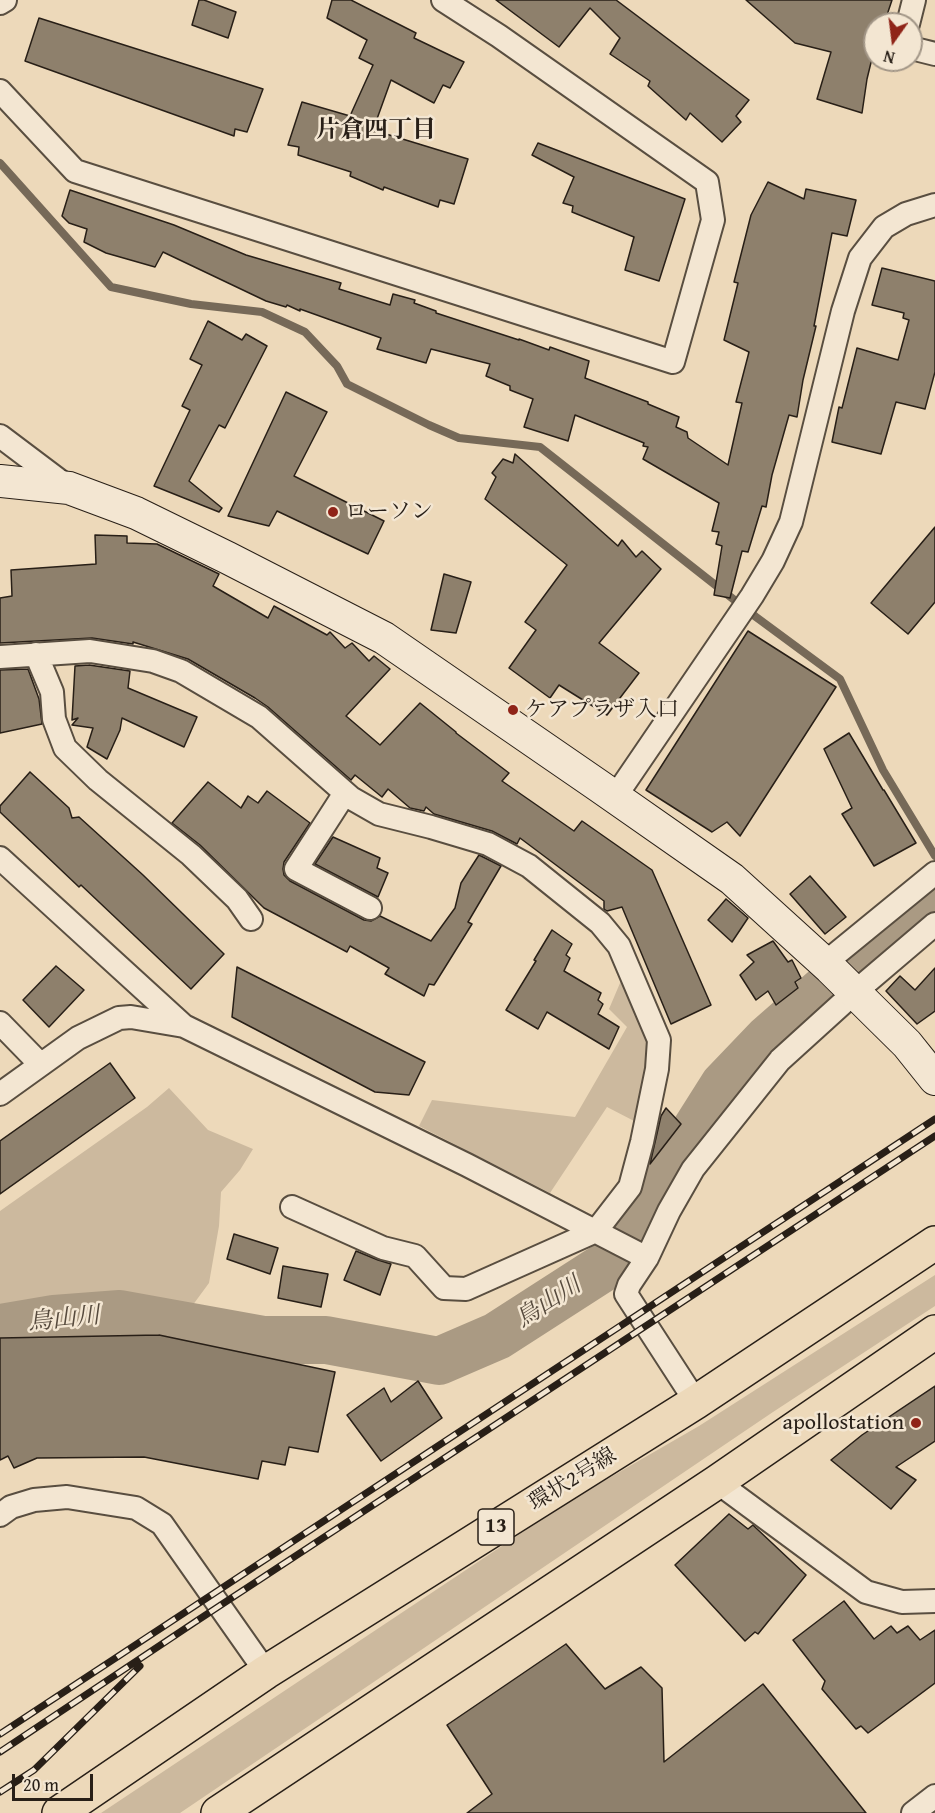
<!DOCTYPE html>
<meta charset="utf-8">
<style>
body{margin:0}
#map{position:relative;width:935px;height:1813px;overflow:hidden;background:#edd9ba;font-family:"Gentium Book Plus",serif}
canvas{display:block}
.north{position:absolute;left:863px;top:12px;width:60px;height:60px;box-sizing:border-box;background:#f3e6d2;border:2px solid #a29687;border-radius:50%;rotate:194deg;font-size:16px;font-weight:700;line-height:24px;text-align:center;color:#281f17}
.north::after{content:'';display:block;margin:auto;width:21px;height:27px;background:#8f2418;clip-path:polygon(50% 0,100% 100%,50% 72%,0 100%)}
.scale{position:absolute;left:12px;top:1774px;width:81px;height:27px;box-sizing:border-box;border:3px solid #281f17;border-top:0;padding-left:8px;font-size:18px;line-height:21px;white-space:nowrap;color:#281f17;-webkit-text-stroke:4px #f3e6d2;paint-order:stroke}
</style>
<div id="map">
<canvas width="935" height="1813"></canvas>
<div class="north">N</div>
<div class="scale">20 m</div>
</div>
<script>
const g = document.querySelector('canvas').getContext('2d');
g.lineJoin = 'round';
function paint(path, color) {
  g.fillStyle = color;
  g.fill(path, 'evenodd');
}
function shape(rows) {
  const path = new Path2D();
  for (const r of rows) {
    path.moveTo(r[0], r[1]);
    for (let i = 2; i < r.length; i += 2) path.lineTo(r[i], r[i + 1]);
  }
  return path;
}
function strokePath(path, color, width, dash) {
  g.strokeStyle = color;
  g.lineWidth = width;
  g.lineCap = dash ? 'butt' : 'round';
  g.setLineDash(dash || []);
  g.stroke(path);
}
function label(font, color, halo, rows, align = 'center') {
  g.font = font + ' "Gentium Book Plus","Noto Serif JP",serif';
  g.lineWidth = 5;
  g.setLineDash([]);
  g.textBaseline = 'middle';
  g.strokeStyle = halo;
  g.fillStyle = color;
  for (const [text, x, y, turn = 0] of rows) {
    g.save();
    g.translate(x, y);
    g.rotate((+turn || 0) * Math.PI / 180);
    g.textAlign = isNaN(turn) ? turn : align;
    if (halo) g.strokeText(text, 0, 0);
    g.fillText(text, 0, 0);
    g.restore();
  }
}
const green = shape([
 [623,976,643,1022,650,1056,636,1122,607,1107,550,1193,419,1126,432,1100,575,1117,627,1027,609,1009],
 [169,1088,208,1130,253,1149,240,1170,221,1192,219,1226,209,1283,184,1317,114,1305,0,1316,0,1211,147,1107],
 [935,1275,935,1306,773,1412,180,1813,101,1813,571,1500,699,1426]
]);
const stream = shape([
 [0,163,111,287,191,304,262,312,305,332,337,366,347,384,429,425,459,438,540,447,756,617,840,679,883,770,935,856]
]);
const river = shape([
 [0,1328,54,1319,120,1314,264,1340,326,1340,439,1361,497,1336,612,1262,724,1085,768,1039,921,905,935,896]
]);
const building = shape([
 [199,0,204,0,236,12,228,38,192,25,199,0],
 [332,0,351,0,416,33,414,38,464,62,450,88,443,85,434,103,391,80,373,130,468,159,454,204,440,200,438,207,384,187,383,190,350,176,351,172,298,155,299,147,288,145,302,102,350,116,373,65,359,58,367,40,327,18,332,0],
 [496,0,616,0,749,100,736,116,741,122,722,142,690,113,686,120,648,86,650,81,610,54,620,38,590,8,559,47,496,0],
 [746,0,892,0,884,24,875,24,875,46,867,79,862,113,817,99,831,52,795,43,746,0],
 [39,18,263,89,247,132,235,129,234,136,25,61,39,18],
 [538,143,685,199,659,281,625,270,634,237,572,212,573,206,563,203,574,177,532,155,538,143],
 [768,182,804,199,806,189,856,200,847,236,832,233,814,326,816,326,803,380,797,417,789,415,772,475,766,507,762,506,748,552,742,551,730,598,714,595,722,546,716,544,719,532,712,531,719,503,643,459,648,447,643,446,644,443,575,415,568,441,524,427,533,399,510,390,510,386,486,376,490,364,431,349,426,363,377,349,381,338,300,309,300,311,287,305,286,307,266,301,163,252,155,267,106,253,84,242,87,229,69,223,62,216,70,190,174,225,246,255,341,283,339,289,390,305,393,294,415,300,414,303,436,311,436,313,519,340,519,339,549,350,550,347,589,361,585,378,648,402,648,404,679,417,676,427,687,432,688,438,728,465,742,403,736,402,749,352,724,340,738,283,734,282,751,215,768,182],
 [882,268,935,281,935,372,925,409,896,402,881,454,832,442,839,407,842,408,857,348,898,360,909,320,903,318,904,313,872,305,882,268],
 [208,321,242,340,246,334,267,346,225,428,219,425,189,481,222,508,219,512,154,486,190,410,182,406,202,365,190,359,208,321],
 [286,392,327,412,294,476,384,521,368,554,277,511,269,526,228,516,286,392],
 [515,454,618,546,622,540,636,557,642,551,661,569,599,643,639,673,607,715,559,685,550,698,509,668,536,630,525,622,567,565,485,499,496,477,492,473,503,459,513,463,515,454],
 [935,527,935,602,908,634,871,603,935,527],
 [95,535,127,536,127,543,157,544,219,574,213,586,268,618,274,606,327,635,330,632,345,648,352,643,369,661,374,656,390,669,346,716,380,745,420,703,456,732,456,733,509,773,502,781,574,831,582,821,652,870,711,1005,671,1024,622,907,607,911,604,909,604,901,520,838,517,844,492,831,434,814,426,807,424,811,410,808,388,789,382,797,355,775,351,780,268,707,255,698,188,659,133,642,133,644,92,638,0,643,0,598,12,596,11,570,96,564,95,535],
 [444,574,471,582,456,633,431,630,444,574],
 [748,631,836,687,740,836,727,822,712,832,646,790,748,631],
 [89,665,130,671,128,688,197,717,184,747,122,718,120,730,107,759,87,747,93,728,72,725,78,718,72,720,75,666,89,665],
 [28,669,39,699,42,724,0,733,0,670,28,669],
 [849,733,883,790,884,790,916,843,874,866,842,814,852,808,824,749,849,733],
 [30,772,69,808,72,818,79,817,143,875,224,954,191,989,81,885,79,887,0,812,0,806,30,772],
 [208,782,241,808,248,796,258,803,267,791,310,823,284,862,283,869,284,875,290,881,364,920,371,921,380,916,431,941,455,908,461,883,479,855,501,866,468,922,472,924,434,985,429,984,424,996,385,974,389,968,350,946,347,952,264,908,200,845,172,823,208,782],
 [333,837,380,858,377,868,388,873,378,897,315,864,333,837],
 [810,876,846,917,825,934,790,894,810,876],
 [726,899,748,918,732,942,708,920,726,899],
 [552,930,572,944,566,955,570,958,564,971,601,993,598,1000,603,1004,598,1014,619,1027,609,1049,547,1012,538,1029,506,1010,536,961,534,960,552,930],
 [773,941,788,962,792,960,801,978,795,982,798,988,776,1005,768,991,756,1000,740,975,754,962,747,955,773,941],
 [56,966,84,990,49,1027,23,1000,56,966],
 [237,967,425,1062,409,1095,375,1092,232,1017,237,967],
 [935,968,935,1011,917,1024,886,991,900,976,915,990,935,968],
 [110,1063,135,1098,0,1194,0,1141,110,1063],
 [666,1108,681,1124,650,1164,661,1116,666,1108],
 [234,1234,278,1248,270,1274,227,1259,234,1234],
 [356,1251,378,1260,391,1264,380,1295,344,1280,356,1251],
 [283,1266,328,1274,321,1307,278,1298,283,1266],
 [159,1335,335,1372,318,1452,289,1447,285,1465,262,1461,258,1479,144,1457,37,1458,14,1468,8,1456,0,1460,0,1338,159,1335],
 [418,1381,442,1418,381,1461,347,1415,384,1388,391,1402,418,1381],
 [935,1386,935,1441,896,1467,916,1480,891,1509,831,1460,862,1435,935,1386],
 [729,1514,748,1529,753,1525,756,1528,806,1575,758,1634,755,1632,745,1641,675,1565,729,1514],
 [844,1601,874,1639,891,1626,897,1633,908,1626,920,1640,935,1630,935,1683,868,1733,861,1726,856,1729,822,1689,825,1681,793,1640,844,1601],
 [566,1644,605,1689,641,1667,662,1688,664,1762,763,1684,866,1813,467,1813,492,1794,447,1725,566,1644]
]);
const street = shape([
 [0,3,5,0],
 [908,24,914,0],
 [911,48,935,54],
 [0,91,75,171,673,362,713,220,707,182,499,36,443,0],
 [0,436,69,488],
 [36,654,52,692,54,719,65,748,98,780,191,855,237,899,251,919],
 [0,657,90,651,153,661,181,671,259,717,351,798,379,814,431,827,488,844,529,866,600,923,619,946,659,1040,657,1069,642,1142,630,1187,596,1231,466,1289,444,1288,415,1256,383,1248,292,1207],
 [345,793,296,869,370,908],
 [615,797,752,596,773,561,791,522,843,311,860,258,884,227,906,214,935,205],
 [0,858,184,1026],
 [825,963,935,873],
 [0,1023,40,1064],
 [0,1094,78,1038,119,1018,131,1017,184,1026,467,1165,647,1258],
 [696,1402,626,1294,629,1285,647,1258,669,1211,693,1169,780,1060,855,992,935,924],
 [717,1482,866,1592,902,1602,935,1601],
 [0,1515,11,1507,34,1500,67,1497,136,1508,162,1524,266,1672],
 [913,1813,935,1796]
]);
const secondary = shape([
 [0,481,69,488,136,513,228,558,384,638,599,786,732,879,830,968,907,1044,935,1079]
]);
const primary = shape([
 [59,1813,266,1672,696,1402,935,1243],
 [218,1813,717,1482,935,1332]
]);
const rail = shape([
 [0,1734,935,1119],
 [0,1752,195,1622,935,1136],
 [0,1792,34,1770,140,1666]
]);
const markers = [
 [333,512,6,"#8f2418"],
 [513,710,6,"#8f2418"],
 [916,1423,6,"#8f2418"]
];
const shields = [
 [496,1527,36]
];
const shieldNames = [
 ["13",496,1527]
];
const poiNames = [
 ["ローソン",345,512],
 ["ケアプラザ入口",525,710],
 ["apollostation",904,1423,"right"]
];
const streetNames = [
 ["環状2号線",573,1480,-32]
];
const neighbourhoodNames = [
 ["片倉四丁目",376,131]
];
const waterNames = [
 ["鳥山川",549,1303,-33],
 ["鳥山川",64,1320,-6]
];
paint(green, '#ccb99e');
strokePath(stream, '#766958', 8);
strokePath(river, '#aa9a83', 48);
paint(building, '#8e806c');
strokePath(building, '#281f17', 1.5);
strokePath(street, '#594e40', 26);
strokePath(secondary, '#281f17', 34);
strokePath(primary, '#281f17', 36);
strokePath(street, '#f3e6d2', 22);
strokePath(secondary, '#f3e6d2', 32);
strokePath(primary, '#edd9ba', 33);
strokePath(rail, '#281f17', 7);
strokePath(rail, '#f3e6d2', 4.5, [14]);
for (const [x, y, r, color] of markers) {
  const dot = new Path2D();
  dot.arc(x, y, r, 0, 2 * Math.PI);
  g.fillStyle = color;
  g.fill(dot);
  strokePath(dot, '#f3e6d2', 2);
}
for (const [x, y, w] of shields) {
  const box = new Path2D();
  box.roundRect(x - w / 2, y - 18, w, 36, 4.5);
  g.fillStyle = '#f3e6d2';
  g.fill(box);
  strokePath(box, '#281f17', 1.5);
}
label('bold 21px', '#281f17', null, shieldNames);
label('22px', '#281f17', '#f3e6d2', poiNames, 'left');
label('22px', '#281f17', '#f3e6d2', streetNames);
label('bold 24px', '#281f17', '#f3e6d2', neighbourhoodNames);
label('italic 24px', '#564a3d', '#f3e6d2', waterNames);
</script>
